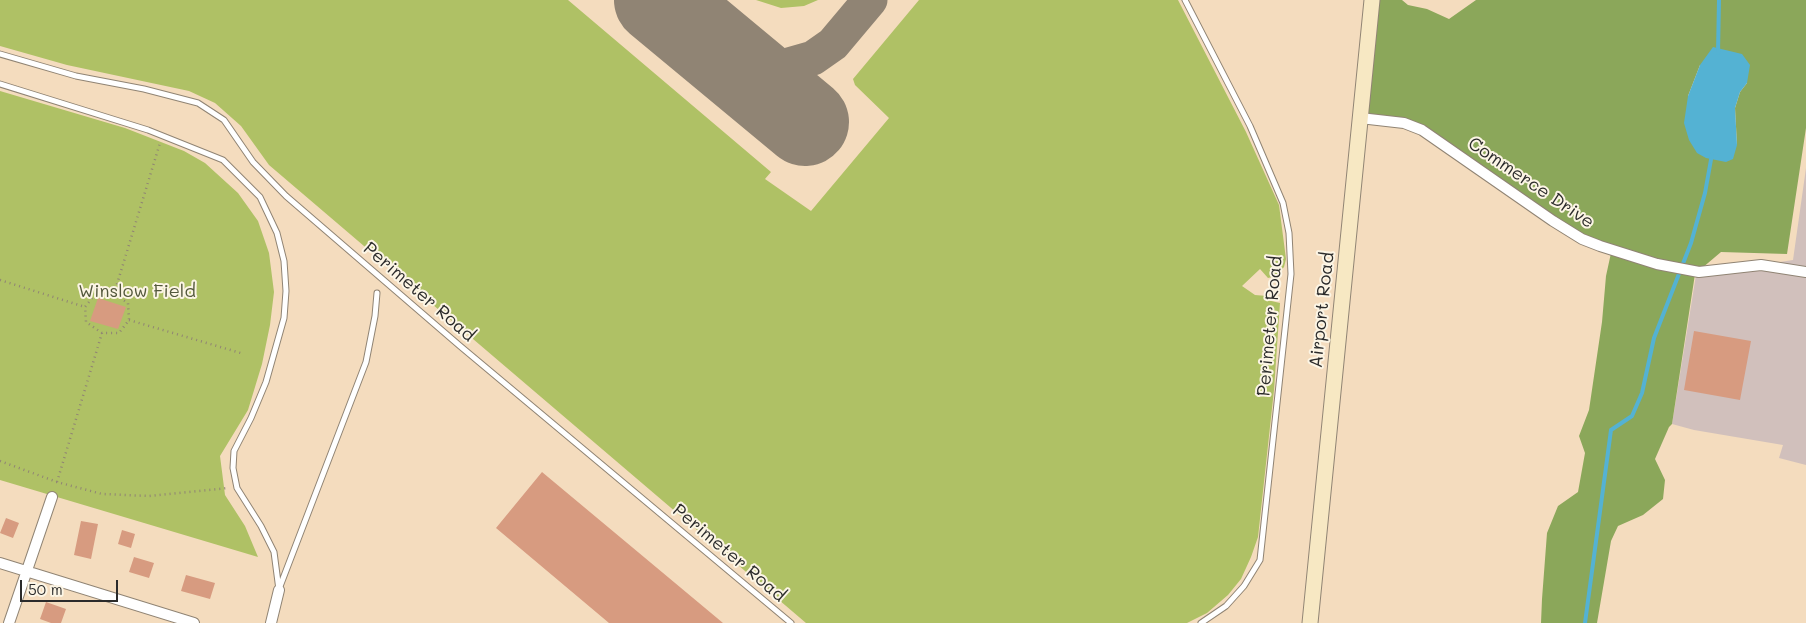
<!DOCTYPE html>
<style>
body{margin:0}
#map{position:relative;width:1806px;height:623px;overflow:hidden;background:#f4dcbe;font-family:Mali,sans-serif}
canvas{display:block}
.scale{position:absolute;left:20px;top:580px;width:98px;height:22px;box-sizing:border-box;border:2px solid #2b2b2b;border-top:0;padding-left:6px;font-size:15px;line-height:18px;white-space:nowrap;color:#2b2b2b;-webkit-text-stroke:4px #fcf5e5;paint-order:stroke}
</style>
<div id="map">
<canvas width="1806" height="623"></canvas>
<div class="scale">50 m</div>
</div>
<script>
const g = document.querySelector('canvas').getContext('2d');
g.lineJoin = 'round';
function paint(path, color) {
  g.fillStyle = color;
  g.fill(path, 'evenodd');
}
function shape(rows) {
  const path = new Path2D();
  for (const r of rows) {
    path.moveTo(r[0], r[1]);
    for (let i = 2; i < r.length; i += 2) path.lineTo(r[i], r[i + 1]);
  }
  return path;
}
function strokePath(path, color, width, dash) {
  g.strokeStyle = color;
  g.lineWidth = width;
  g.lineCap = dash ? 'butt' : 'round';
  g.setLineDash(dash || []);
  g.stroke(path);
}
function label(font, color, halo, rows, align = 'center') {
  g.font = font + ' Mali,sans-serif';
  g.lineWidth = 4;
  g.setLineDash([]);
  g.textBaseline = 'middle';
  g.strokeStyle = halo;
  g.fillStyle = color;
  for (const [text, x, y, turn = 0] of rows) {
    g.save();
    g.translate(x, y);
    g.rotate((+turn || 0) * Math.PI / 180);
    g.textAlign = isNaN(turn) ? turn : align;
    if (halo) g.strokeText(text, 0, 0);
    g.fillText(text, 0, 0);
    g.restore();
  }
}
const industrial = shape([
 [1806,168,1806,465,1779,458,1783,445,1694,430,1672,424,1696,275,1793,260]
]);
const green = shape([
 [0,0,568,0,771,172,765,179,811,211,889,118,855,85,853,79,919,0,1178,0,1246,132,1279,205,1286,259,1284,267,1276,276,1268,278,1260,269,1242,286,1255,295,1267,296,1267,300,1280,303,1274,390,1258,537,1251,557,1241,579,1228,595,1207,613,1187,623,806,623,269,165,241,126,215,103,189,91,67,65,0,46],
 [756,0,818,0,804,6,781,8],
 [0,91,125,128,184,151,205,163,238,193,258,221,269,253,274,292,270,325,262,364,248,410,220,456,225,495,245,526,258,557,0,480]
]);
const forest = shape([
 [1372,0,1402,0,1408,5,1427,9,1449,19,1476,0,1806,0,1806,128,1787,254,1721,252,1695,274,1672,424,1669,427,1655,459,1665,480,1663,499,1643,515,1618,526,1611,541,1597,623,1541,623,1542,599,1547,533,1558,506,1578,492,1585,453,1579,436,1589,410,1602,322,1606,276,1611,253,1585,240,1423,130,1362,119],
 [1700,65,1747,83,1740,92,1735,108,1737,145,1688,96]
]);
const water = shape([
 [1713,47,1742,54,1750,65,1747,83,1740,92,1735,108,1737,145,1733,159,1726,162,1706,158,1697,153,1689,140,1684,123,1688,96,1700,65]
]);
const stream = shape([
 [1718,53,1719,0],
 [1585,623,1611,430,1632,416,1642,393,1654,338,1691,243,1705,193,1712,154]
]);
const taxiway = shape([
 [734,64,766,67,785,66,813,58,833,44,870,0]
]);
const runway = shape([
 [658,0,805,122]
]);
const building = shape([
 [98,298,126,307,118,329,90,321],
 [1694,331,1751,341,1740,400,1684,390],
 [542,472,723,623,609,623,496,528],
 [6,518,19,523,13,538,0,533],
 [81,521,98,524,91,559,74,555],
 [122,530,135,534,131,548,118,544],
 [134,557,154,563,149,578,129,572],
 [186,575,215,583,210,599,181,591],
 [46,602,66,609,61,623,51,623,40,619]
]);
const path = shape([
 [0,280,85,307],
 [96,293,114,294,128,303,129,320,119,333,102,333,86,322,85,307,96,293],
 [114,294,160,143],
 [129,320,244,354],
 [0,461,57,482,102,494,149,496,228,488],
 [57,482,102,333]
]);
const lane = shape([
 [1185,0,1250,126,1283,203,1289,233,1291,274,1260,560,1244,586,1226,606,1201,623],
 [0,54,76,76,144,89,198,103,224,120,253,162,286,196,460,346,791,623],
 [0,84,148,130,223,160,260,197,277,233,284,261,286,291,284,318,266,382,251,418,234,451,233,468,237,488,261,526,274,552,279,590],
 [279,589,366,362,375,316,377,293]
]);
const street = shape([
 [1360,118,1404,123,1422,130,1553,221,1582,239,1600,246,1657,264,1699,272,1761,265,1806,272],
 [0,563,194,623],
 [9,623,52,497],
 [271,623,279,590]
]);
const secondary = shape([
 [1310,623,1372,0]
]);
const streetNames = [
 ["Commerce Drive",1531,183,34],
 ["Perimeter Road",419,292,41],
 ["Airport Road",1322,310,-84],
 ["Perimeter Road",1270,326,-85],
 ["Perimeter Road",729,553,40]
];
const parkNames = [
 ["Winslow Field",137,291]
];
paint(industrial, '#d1c0bc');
paint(green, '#afc165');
paint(forest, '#8ba75a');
paint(water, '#54b2d3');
strokePath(stream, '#54b2d3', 4);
strokePath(taxiway, '#908474', 35);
strokePath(runway, '#908474', 88);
paint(building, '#d79b80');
strokePath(lane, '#908474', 7);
strokePath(street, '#908474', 12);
strokePath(secondary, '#908474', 17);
strokePath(path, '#908474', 2.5, [1, 4]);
strokePath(lane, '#fff', 5);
strokePath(street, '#fff', 10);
strokePath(secondary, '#f7e8c3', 15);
label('18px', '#2b2b2b', '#fcf5e5', streetNames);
label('18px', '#53583c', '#fcf5e5', parkNames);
</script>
